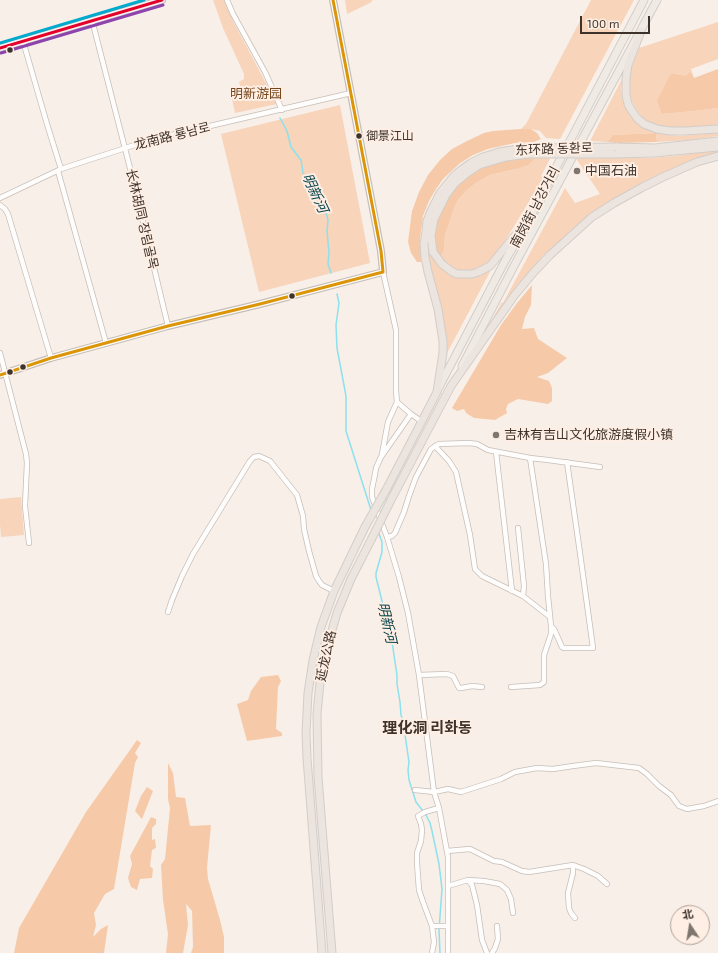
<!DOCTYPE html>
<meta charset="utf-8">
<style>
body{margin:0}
#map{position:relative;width:718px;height:953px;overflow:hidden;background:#f8efe9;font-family:"Exo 2","Noto Sans SC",sans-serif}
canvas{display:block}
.north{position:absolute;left:670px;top:905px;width:40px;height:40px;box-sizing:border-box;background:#feeee3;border:1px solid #b1a399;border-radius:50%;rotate:348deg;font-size:11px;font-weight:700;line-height:16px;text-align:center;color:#3d332b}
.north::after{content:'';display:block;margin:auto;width:14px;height:18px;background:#7e756e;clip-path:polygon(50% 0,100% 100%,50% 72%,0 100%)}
.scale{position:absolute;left:580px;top:16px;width:70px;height:18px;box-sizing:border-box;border:2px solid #3d332b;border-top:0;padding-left:5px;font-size:12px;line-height:14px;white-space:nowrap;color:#3d332b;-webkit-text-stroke:3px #feeee3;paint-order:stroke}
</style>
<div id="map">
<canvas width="718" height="953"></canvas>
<div class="north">北</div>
<div class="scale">100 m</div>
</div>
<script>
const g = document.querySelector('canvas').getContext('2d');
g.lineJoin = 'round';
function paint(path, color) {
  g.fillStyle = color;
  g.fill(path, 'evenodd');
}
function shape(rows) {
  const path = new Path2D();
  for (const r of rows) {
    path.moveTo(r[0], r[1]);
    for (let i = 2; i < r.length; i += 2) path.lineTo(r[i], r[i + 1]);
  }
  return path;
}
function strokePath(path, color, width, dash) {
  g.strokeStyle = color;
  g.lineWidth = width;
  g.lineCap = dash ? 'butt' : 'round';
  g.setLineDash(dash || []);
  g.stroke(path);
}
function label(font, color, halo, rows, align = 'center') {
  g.font = font + ' "Exo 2","Noto Sans SC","Noto Sans KR",sans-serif';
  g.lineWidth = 4;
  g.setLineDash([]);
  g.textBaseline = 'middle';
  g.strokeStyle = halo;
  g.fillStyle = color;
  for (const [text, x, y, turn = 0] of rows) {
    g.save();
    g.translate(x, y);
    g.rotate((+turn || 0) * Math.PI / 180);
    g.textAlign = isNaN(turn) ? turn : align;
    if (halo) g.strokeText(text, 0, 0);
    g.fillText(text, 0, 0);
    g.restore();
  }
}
const green = shape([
 [213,0,224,0,233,21,277,104,235,113,232,99,243,96,239,82,244,79,244,74,223,28],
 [345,0,373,0,370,3,347,14],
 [591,0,634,0,560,139,546,138,540,131,531,129,521,129,526,124],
 [718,22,718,59,691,69,694,78,671,73,662,114,695,111,718,108,718,127,661,128,650,124,642,117,636,109,632,101,630,94,629,85,630,72,639,48],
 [623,77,621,89,622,98,625,105,646,128,661,134,678,136,718,133,718,136,690,140,657,142,656,133,613,135,607,142,590,141],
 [340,105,370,263,259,292,221,134],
 [715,150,717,153,679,166,657,175,636,186,613,199,578,225,543,256,525,277,513,292,489,327,490,323,502,302,503,303,565,188,575,203,600,194,577,160,578,157,649,158,675,156],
 [534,157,551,157,541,176,544,177,505,241,492,259,486,265,480,268,471,271,464,272,456,270,449,267,440,257,444,250,445,235,449,219,458,200,466,191,476,183,490,175,516,169],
 [431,254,439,266,447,272,491,270,447,353,446,337,444,322,431,275,428,256],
 [21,497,24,535,1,537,0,524,0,499]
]);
const forest = shape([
 [718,69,718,108,695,111,662,114,657,101,671,73,686,76,690,72,694,78],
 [520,129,531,129,537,133,541,139,534,142,515,143,488,149,473,155,459,164,443,179,436,189,429,201,423,216,420,239,421,262,417,262,411,253,408,242,412,211,419,192,428,175,440,160,452,149,467,141,484,133,493,131],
 [656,133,657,142,619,143,607,142,613,135],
 [534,157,533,160,528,165,516,169,490,175,476,183,466,191,458,200,452,213,445,235,444,250,440,257,436,250,435,243,435,233,436,224,441,212,447,200,454,189,461,182,475,171,487,165,511,158],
 [532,285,531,305,525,317,522,329,534,328,538,339,567,358,548,373,537,377,549,381,552,388,552,401,548,404,518,399,508,404,506,409,507,413,495,420,474,418,466,413,464,409,457,411,452,408,501,325,517,303],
 [278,675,281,681,278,687,276,729,282,733,282,736,247,741,237,704,248,700,251,691,261,677],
 [137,740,141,743,135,753,138,757,135,763,114,889,105,894,94,913,96,925,93,937,101,929,108,925,104,953,14,953,19,928,86,812],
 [168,763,173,773,176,797,185,798,190,826,211,825,207,868,208,879,220,920,224,937,224,953,191,953,193,947,192,911,186,904,188,925,183,953,166,953,168,934,163,900,161,865,165,859,170,808,168,799],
 [147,787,153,791,142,819,135,811,141,796],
 [151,817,156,819,156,824,152,828,152,840,155,839,156,848,152,850,150,866,153,869,152,878,140,879,137,890,131,887,128,878,132,864,130,856]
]);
const stream = shape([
 [280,118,287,131,291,147,301,160,302,166,303,173,309,184,324,209,327,216,328,221,327,231,329,253,328,264,331,273],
 [337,294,339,303,336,325,337,348,346,396,346,431,371,510],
 [378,531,382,542,382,552,376,573,376,577,385,613,389,636,392,642,397,675,397,684,400,702,401,715,403,721,409,762,408,770,409,780,416,802,426,815,430,823,432,831,439,864,442,889,439,930,440,953]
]);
const minor = shape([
 [227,0,233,14,265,72,282,110],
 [92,20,131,172,168,326],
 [23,41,47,124,61,169],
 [58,171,106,343],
 [0,198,61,169,150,140,351,93],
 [0,205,5,209,8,214,51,358],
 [0,353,26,454,27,463,25,506,29,543],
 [397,402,411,414,421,421],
 [411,414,381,457,376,468,375,474,372,489,372,497,387,537,399,577,408,613,419,675,434,792,439,808,448,857,448,953],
 [435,446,449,461,456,472,470,535,475,569,482,576,523,596,550,617],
 [496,452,512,591],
 [382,454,388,422,397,402,396,391,396,330,383,272],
 [518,528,524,586,523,596],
 [387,537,392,536,395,533,404,512,409,496,416,477,431,449,439,444,469,443,477,444,488,450,530,458,548,460,600,467],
 [168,612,172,600,182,576,193,554,250,461,254,457,259,456,270,461,297,495,303,516,304,529,309,551,316,576,319,581,322,585,334,591],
 [551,626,554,629,562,647,564,648,593,648,579,546,567,462],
 [419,675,447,674,453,676,459,688,461,688,472,686,482,687],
 [511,687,540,685,544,682,544,655,551,634,551,626,548,596,546,564,530,458],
 [415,790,434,792,448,789,461,792,501,779,515,772,537,768,553,769,573,766,596,763,639,768,647,774,659,786,671,795,679,806,687,809,704,806,718,801],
 [447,851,470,849,494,861,502,862,522,871,529,872,573,865,584,869,598,876,607,884],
 [573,865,573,873,568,893,569,908,571,913,575,918],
 [468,880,484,881,500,884,507,890,511,899,513,913],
 [448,886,468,880,472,885,477,905,482,940,487,953],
 [432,926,448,926],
 [432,953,434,942,432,926,423,902,419,890,417,863,417,853,421,841,422,830,421,824,418,816,425,812,439,808],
 [492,953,495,948,498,939,497,926]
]);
const tertiary = shape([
 [0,375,51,358,106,343,168,326,260,304,383,272,381,251,333,0]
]);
const secondary = shape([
 [0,48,162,0]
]);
const primary = shape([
 [462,366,514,266,657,0],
 [438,389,505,261,530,217,644,0]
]);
const trunk = shape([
 [641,31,628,65,626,78,626,95,628,104,632,111,637,118,644,124,657,129,670,131,685,131,718,129],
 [616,147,655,148,718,141],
 [528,154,506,157,479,165,467,173,455,183,446,195,434,219,431,235,432,244,433,252,442,264,451,271,457,274,472,274,478,272,490,266,530,217],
 [613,154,654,153,718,147],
 [386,490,437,392,443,353,443,341,438,309,428,272,425,257,424,244,426,232,427,221,431,211,440,193,453,177,461,170,471,163,483,157,499,152,525,148,533,148],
 [391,500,451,386,514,296,533,273,550,255,592,217,614,203,641,188,663,177,697,162,718,156],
 [322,953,307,758,306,733,308,693,313,660,321,627,334,591,365,527],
 [332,953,318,777,317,714,321,672,326,651,337,613,351,579,371,540]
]);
const trunkBridge = shape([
 [533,148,616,147],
 [528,154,613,154],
 [365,527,386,490],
 [371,540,391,500]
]);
const bus1 = shape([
 [333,0,381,251,383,272],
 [0,375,51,358,168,326,260,304,383,272]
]);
const bus2 = shape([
 [0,48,162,0]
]);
const bus3 = shape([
 [1,53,163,5]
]);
const bus4 = shape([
 [0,43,144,0]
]);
const markers = [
 [10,50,3.5,"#3d332b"],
 [359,136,3.5,"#3d332b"],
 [577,171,4,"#7e756e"],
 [292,296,3.5,"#3d332b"],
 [23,367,3.5,"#3d332b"],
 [10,372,3.5,"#3d332b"],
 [496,435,4,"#7e756e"]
];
const busNames = [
 ["御景江山",366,136]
];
const parkNames = [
 ["明新游园",256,94]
];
const streetNames = [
 ["龙南路 룡남로",172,136,-14],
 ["东环路 동환로",554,149,-2],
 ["南岗街 남강거리",535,207,-62],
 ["长林胡同 장림골목",142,219,77],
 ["延龙公路",326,656,-78]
];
const poiNames = [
 ["中国石油",585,171],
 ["吉林有吉山文化旅游度假小镇",504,435]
];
const waterNames = [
 ["明新河",315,193,65],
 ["明新河",387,623,77]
];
const quarterNames = [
 ["理化洞 리화동",427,728]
];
paint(green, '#f7d4ba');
paint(forest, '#f6caa8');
strokePath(stream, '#8ce1ec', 1.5);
strokePath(minor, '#c6beb8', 6);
strokePath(tertiary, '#c6beb8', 8);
strokePath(secondary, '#c6beb8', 8);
strokePath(primary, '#d2cdc9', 9);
strokePath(trunk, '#d2cdc9', 9);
strokePath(minor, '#fefdfc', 4.5);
strokePath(tertiary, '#fefdfc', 5.5);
strokePath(secondary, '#f6f3f1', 6);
strokePath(primary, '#f0eae5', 7);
strokePath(trunk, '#ece4de', 7);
strokePath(trunkBridge, '#d2cdc9', 9, []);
strokePath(trunkBridge, '#ece4de', 7);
strokePath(bus1, '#db9506', 3);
strokePath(bus2, '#e4002b', 3);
strokePath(bus3, '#8e44ad', 3);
strokePath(bus4, '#00a9ce', 3);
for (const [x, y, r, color] of markers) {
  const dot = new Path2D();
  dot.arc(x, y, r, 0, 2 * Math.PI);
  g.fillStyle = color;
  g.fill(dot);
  strokePath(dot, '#feeee3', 1.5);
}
label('12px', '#3d332b', '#feeee3', busNames, 'left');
label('13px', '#76461d', '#feeee3', parkNames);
label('13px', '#3d332b', '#feeee3', streetNames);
label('13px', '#3d332b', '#feeee3', poiNames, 'left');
label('italic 14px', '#0a454d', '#feeee3', waterNames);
label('bold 15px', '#3d332b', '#feeee3', quarterNames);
</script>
